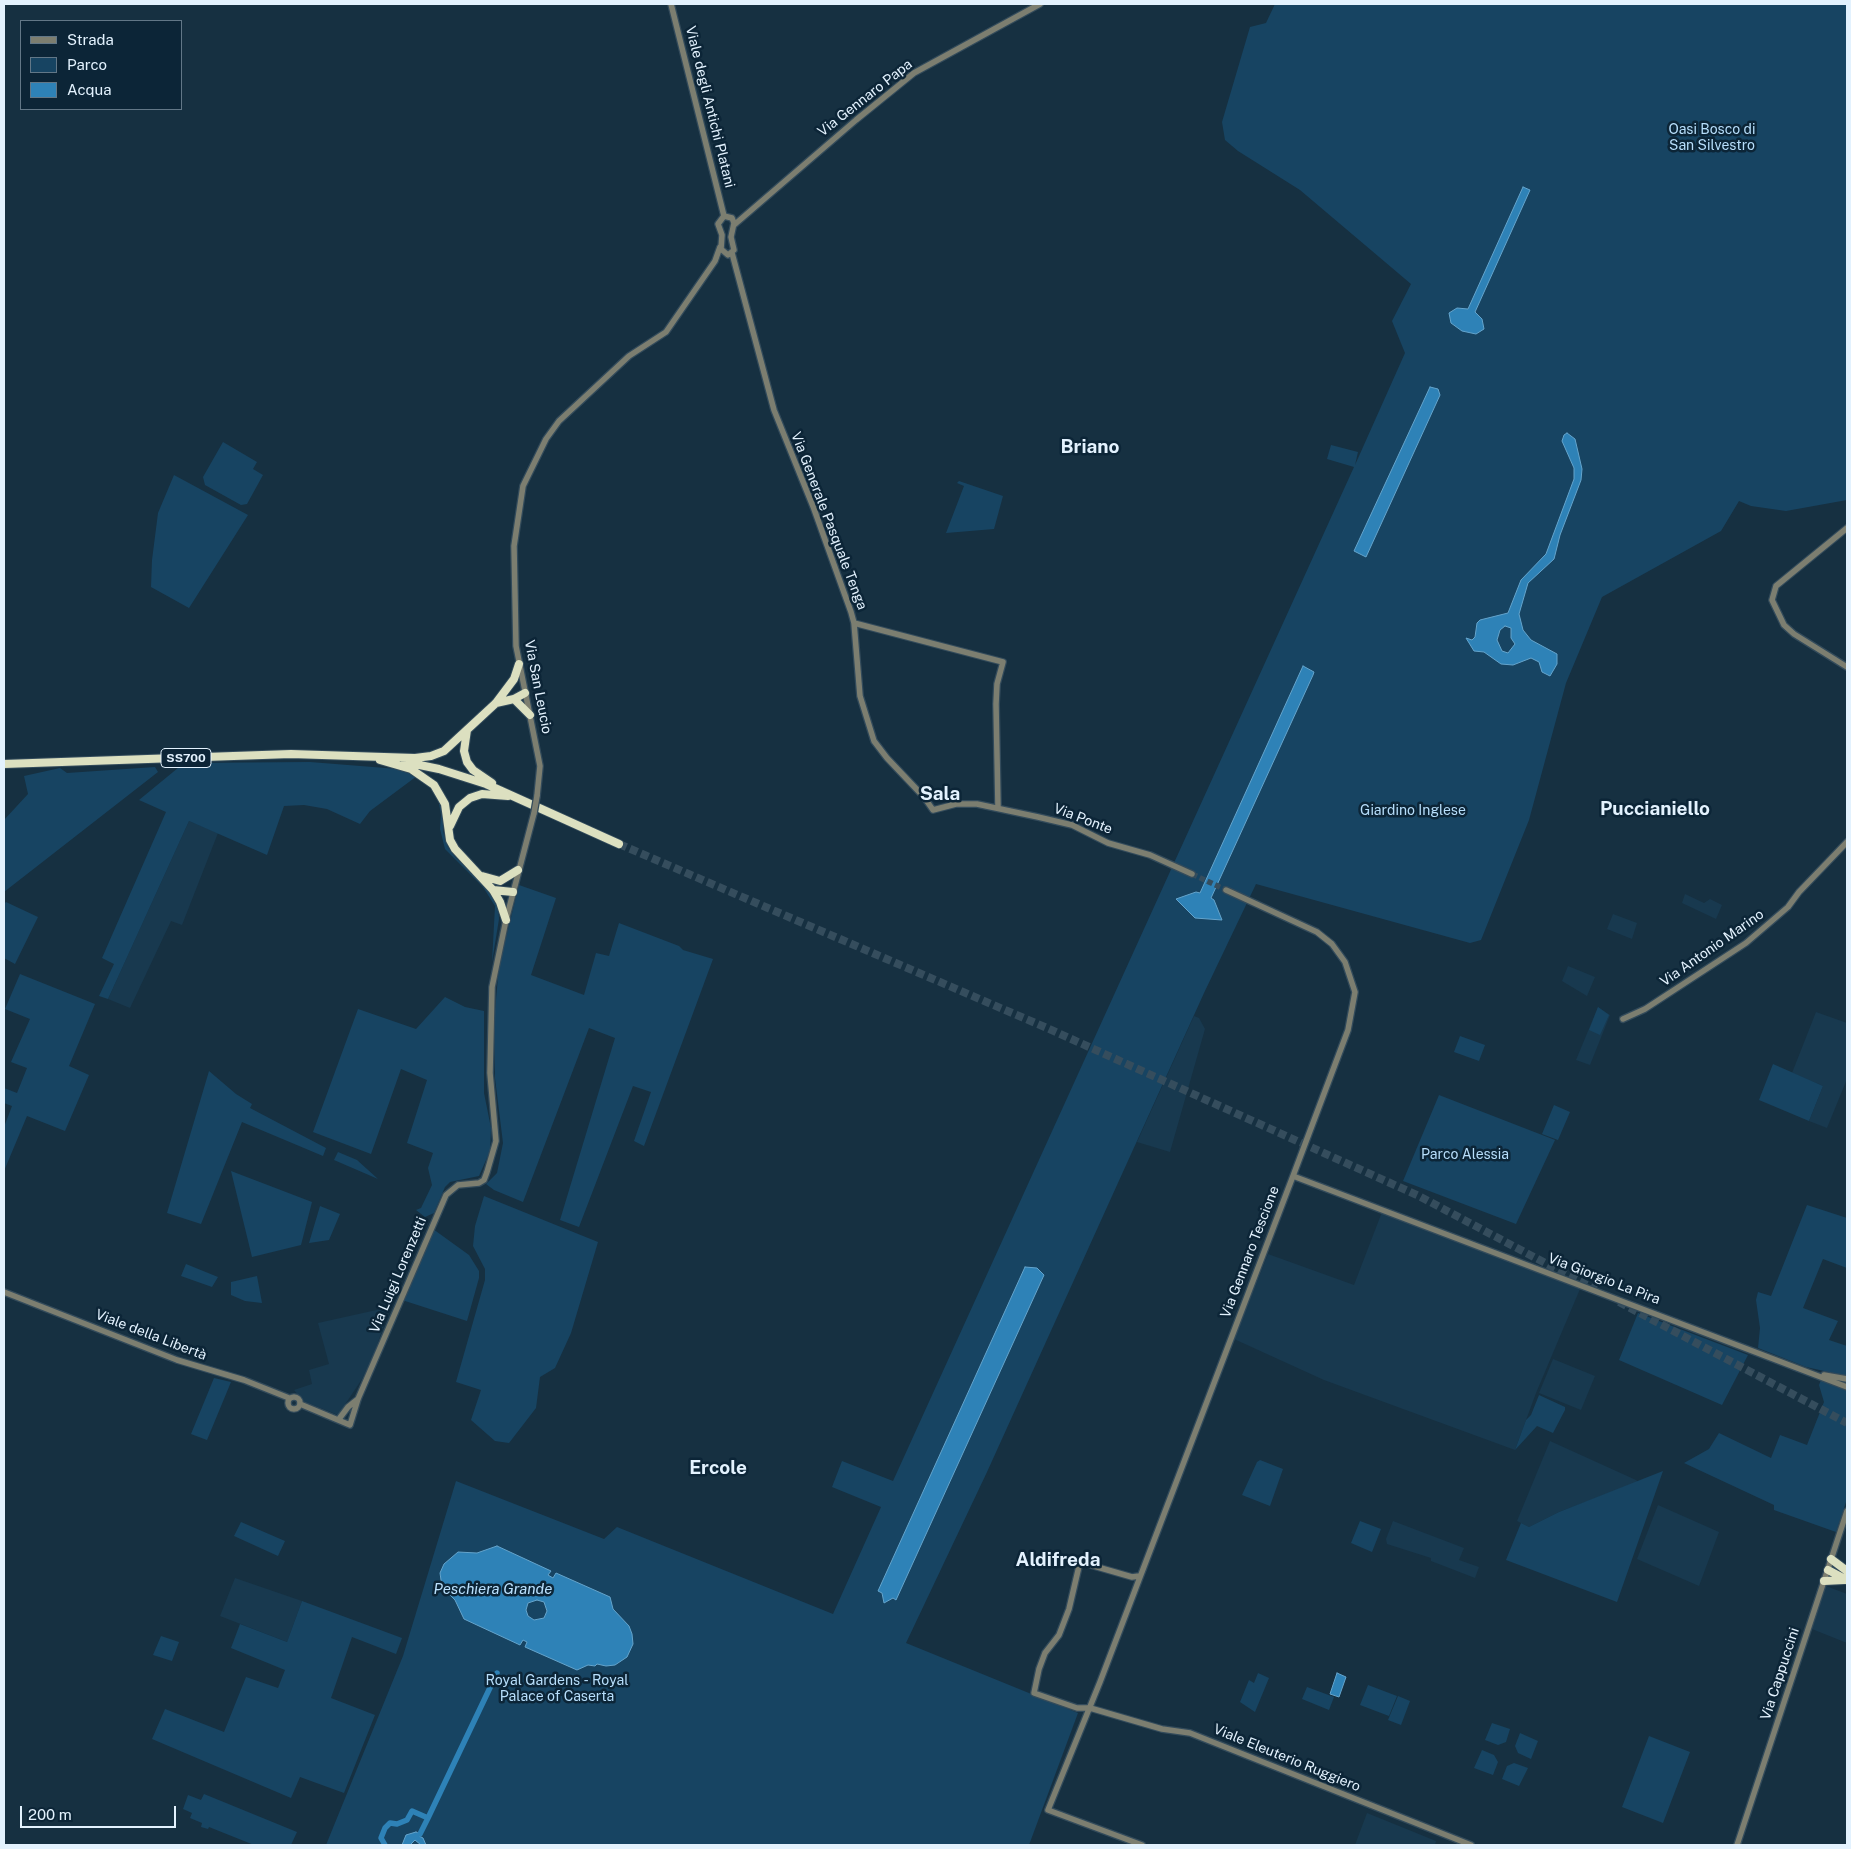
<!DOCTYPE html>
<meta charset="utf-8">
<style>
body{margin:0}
#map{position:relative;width:1851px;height:1849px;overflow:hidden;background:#163041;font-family:"Public Sans",sans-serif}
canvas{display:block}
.frame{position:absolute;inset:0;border:5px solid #e3f2fe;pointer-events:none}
.legend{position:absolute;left:20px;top:20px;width:162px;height:90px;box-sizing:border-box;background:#0c2537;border:1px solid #627787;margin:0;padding:6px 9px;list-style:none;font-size:15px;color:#e3f2fe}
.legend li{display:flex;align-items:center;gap:10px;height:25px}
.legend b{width:25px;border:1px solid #627787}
.scale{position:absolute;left:20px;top:1806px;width:156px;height:22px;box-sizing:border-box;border:2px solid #e3f2fe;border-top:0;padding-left:6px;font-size:15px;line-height:18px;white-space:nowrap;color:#e3f2fe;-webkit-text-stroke:4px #0c2537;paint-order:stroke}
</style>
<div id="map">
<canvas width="1851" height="1849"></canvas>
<div class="frame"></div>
<ul class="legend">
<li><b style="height:6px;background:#7c7e70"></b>Strada</li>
<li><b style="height:14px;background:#174462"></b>Parco</li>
<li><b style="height:14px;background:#2e82b7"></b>Acqua</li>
</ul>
<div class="scale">200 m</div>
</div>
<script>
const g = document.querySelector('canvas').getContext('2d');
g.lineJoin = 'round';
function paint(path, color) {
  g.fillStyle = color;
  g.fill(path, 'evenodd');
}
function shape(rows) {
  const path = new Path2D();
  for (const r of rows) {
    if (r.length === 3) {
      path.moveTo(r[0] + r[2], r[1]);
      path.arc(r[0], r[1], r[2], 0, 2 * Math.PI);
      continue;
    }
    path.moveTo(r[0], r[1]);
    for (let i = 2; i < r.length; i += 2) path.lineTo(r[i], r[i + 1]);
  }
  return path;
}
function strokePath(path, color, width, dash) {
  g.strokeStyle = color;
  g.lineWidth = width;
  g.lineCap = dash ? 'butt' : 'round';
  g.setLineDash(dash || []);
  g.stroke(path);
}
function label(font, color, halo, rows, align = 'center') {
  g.font = font + ' "Public Sans",sans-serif';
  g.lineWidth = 5;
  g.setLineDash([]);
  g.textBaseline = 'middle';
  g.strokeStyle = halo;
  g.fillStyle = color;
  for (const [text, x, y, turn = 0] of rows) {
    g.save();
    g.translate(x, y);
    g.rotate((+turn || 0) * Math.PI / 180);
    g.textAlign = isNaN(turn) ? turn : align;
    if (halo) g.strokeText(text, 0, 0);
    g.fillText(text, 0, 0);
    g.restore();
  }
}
const built = shape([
 [189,821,218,833,182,925,171,921,130,1008,108,999],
 [1685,894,1704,903,1710,899,1722,905,1716,919,1682,903],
 [1613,914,1637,923,1632,939,1607,929],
 [1568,966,1595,977,1587,996,1562,981],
 [1598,1007,1610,1015,1590,1065,1576,1060],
 [1816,1012,1847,1023,1847,1079,1827,1128,1809,1121,1823,1086,1792,1073],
 [1194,1016,1199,1018,1205,1029,1170,1152,1137,1142],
 [1382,1212,1580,1289,1536,1393,1515,1450,1324,1380,1234,1339,1268,1254,1354,1285],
 [381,1309,385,1311,386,1319,374,1354,362,1379,338,1415,303,1401,294,1390,312,1384,309,1370,329,1364,318,1323],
 [1553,1359,1595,1376,1581,1410,1539,1393],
 [1550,1441,1636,1480,1638,1482,1559,1512,1529,1527,1517,1521],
 [1658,1505,1719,1532,1699,1586,1637,1559],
 [1393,1521,1464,1548,1459,1560,1479,1567,1475,1578,1431,1561,1431,1558,1387,1544,1386,1539],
 [235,1578,302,1601,287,1642,220,1616],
 [1826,1586,1847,1594,1847,1643,1812,1629],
 [1367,1813,1436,1841,1435,1845,1355,1845]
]);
const green = shape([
 [1275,4,1847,4,1847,500,1786,511,1751,506,1739,501,1721,531,1602,597,1566,683,1529,820,1481,940,1470,943,1256,884,1204,993,987,1472,906,1643,1078,1713,1029,1845,326,1845,403,1656,456,1481,604,1539,617,1527,833,1614,881,1507,832,1487,842,1461,893,1481,1354,467,1327,459,1331,445,1358,452,1355,465,1405,353,1392,321,1411,284,1300,190,1238,151,1225,140,1222,122,1250,27,1266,23],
 [223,442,257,462,253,469,263,475,247,504,241,505,205,485,203,477],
 [174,475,248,515,189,608,151,587,152,560,158,513],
 [959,481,1003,496,994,529,946,533,964,486,957,483],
 [310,762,398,769,417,775,435,788,443,808,443,831,448,847,455,857,493,893,498,904,499,919,492,962,495,906,483,887,445,849,440,829,441,815,438,798,432,788,417,776,370,811,360,824,327,809,304,805,284,806,267,855,189,821,108,999,99,996,114,964,102,958,166,812,139,800,184,763],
 [155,767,158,772,4,892,4,820,28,794,24,776,60,768,67,773],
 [519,885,556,898,531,975,584,995,596,953,609,956,619,923,679,946,683,950,713,959,644,1146,634,1141,651,1092,633,1086,579,1227,560,1220,615,1038,589,1028,523,1202,494,1190,486,1184,497,1173,503,1143,495,1078,494,1022,499,966],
 [6,902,38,917,15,964,4,958,4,904],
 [20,974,95,1004,69,1066,89,1075,65,1131,27,1116,4,1171,4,1127,12,1106,4,1103,4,1088,17,1093,27,1068,11,1062,30,1019,5,1009],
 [445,997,465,1007,484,1011,484,1093,491,1128,490,1151,479,1176,450,1182,445,1187,434,1213,425,1217,416,1210,421,1208,432,1185,428,1168,433,1153,407,1143,427,1080,401,1069,371,1154,313,1132,358,1009,416,1029],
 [1598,1007,1609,1015,1600,1035,1589,1030],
 [1460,1036,1485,1045,1479,1061,1454,1052],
 [1773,1064,1823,1086,1809,1121,1759,1100],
 [209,1071,236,1094,252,1104,250,1108,326,1148,323,1156,242,1122,201,1224,167,1213],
 [1439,1095,1555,1140,1516,1224,1403,1181],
 [1554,1105,1570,1112,1558,1140,1542,1134],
 [338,1152,357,1160,378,1179,334,1160],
 [231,1171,312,1202,301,1245,252,1257],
 [484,1196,598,1242,571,1333,555,1368,540,1377,536,1408,509,1443,495,1441,471,1420,481,1390,456,1382,485,1280,485,1269,473,1246,475,1226],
 [1807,1205,1847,1218,1847,1268,1823,1259,1803,1308,1838,1321,1829,1340,1847,1346,1847,1376,1806,1367,1758,1348,1760,1328,1756,1300,1758,1292,1771,1296],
 [320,1206,340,1214,329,1240,309,1243],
 [433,1229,469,1255,479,1271,479,1278,467,1321,402,1300],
 [186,1264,218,1277,212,1287,181,1276],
 [257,1276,262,1303,245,1301,231,1295,231,1282],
 [1638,1313,1748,1355,1722,1405,1619,1360],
 [214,1378,231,1382,207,1440,191,1434],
 [1821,1380,1847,1391,1847,1499,1836,1532,1774,1510,1774,1505,1684,1463,1709,1449,1719,1433,1771,1458,1780,1435,1807,1445,1824,1402,1819,1385],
 [1539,1395,1565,1407,1565,1410,1553,1433,1537,1426,1515,1450,1526,1420,1531,1415],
 [1260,1460,1283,1469,1270,1506,1242,1495,1257,1462],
 [1663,1471,1617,1602,1506,1560,1521,1523,1529,1527,1559,1512],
 [1360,1521,1381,1529,1372,1552,1351,1543],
 [241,1522,285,1541,278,1556,234,1536],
 [302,1601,402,1638,396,1654,352,1637,331,1698,375,1715,344,1793,300,1777,291,1798,152,1739,165,1709,224,1732,246,1677,278,1688,285,1670,231,1648,240,1624,287,1642],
 [161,1636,179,1642,172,1661,153,1655],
 [1258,1673,1269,1678,1255,1712,1240,1702,1249,1680,1254,1683],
 [1368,1685,1397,1696,1389,1716,1360,1705],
 [1307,1687,1334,1697,1329,1710,1302,1699],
 [1398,1696,1410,1701,1401,1725,1388,1720],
 [1492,1723,1510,1729,1506,1742,1498,1745,1485,1740],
 [1520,1733,1538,1741,1531,1759,1518,1753,1515,1746],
 [1649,1736,1690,1752,1663,1823,1622,1807],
 [1482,1750,1494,1755,1498,1762,1493,1775,1474,1768],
 [1514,1763,1528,1768,1519,1786,1502,1779,1507,1766],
 [204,1794,297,1832,291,1845,254,1845,209,1827,208,1829,201,1827,202,1823,190,1818,192,1813,183,1809,188,1795,201,1800]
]);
const water = shape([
 [1523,187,1530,190,1475,312,1482,319,1484,329,1476,334,1462,331,1451,323,1449,313,1457,308,1468,309,1523,187],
 [1430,387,1438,389,1440,395,1366,557,1354,551,1430,387],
 [1567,433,1575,439,1582,469,1581,480,1560,535,1554,559,1528,583,1519,614,1523,630,1531,640,1557,654,1557,664,1550,676,1542,672,1539,662,1531,658,1513,665,1501,664,1484,652,1474,651,1466,638,1472,640,1475,637,1477,623,1480,620,1508,613,1521,580,1546,554,1574,479,1574,468,1562,441,1564,435,1567,433],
 [1505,626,1511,628,1511,638,1515,644,1508,653,1502,651,1497,640,1500,630,1505,626],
 [1303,666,1314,672,1313,675,1211,898,1214,900,1222,920,1195,918,1176,899,1196,892,1200,893,1303,666],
 [1025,1267,1037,1268,1044,1275,896,1600,893,1598,884,1603,882,1593,878,1591,1025,1267],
 [497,1546,551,1571,548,1575,553,1578,556,1573,610,1597,613,1609,629,1626,632,1634,633,1644,627,1657,615,1665,606,1666,597,1664,595,1666,588,1665,577,1670,525,1647,527,1642,523,1640,520,1645,464,1619,455,1600,442,1587,440,1573,444,1564,458,1552,477,1553,497,1546],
 [537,1600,544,1602,547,1611,544,1618,534,1620,528,1616,526,1610,528,1603,537,1600],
 [1337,1673,1346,1677,1339,1697,1330,1694,1337,1673],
 [416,1832,420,1834,419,1836,423,1838,426,1845,421,1845,415,1840,410,1845,402,1845,406,1835,416,1832]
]);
const canal = shape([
 [428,1818,497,1673],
 [385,1845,381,1838,385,1828,390,1823,397,1824,407,1820,412,1811,428,1818,420,1834]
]);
const tertiaryTunnel = shape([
 [1192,874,1226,890]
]);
const trunkTunnel = shape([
 [619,844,1047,1028,1419,1196,1596,1290],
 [1619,1302,1847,1423]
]);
const tertiary = shape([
 [671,4,724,216],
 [724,216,732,218,734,223,731,237,734,250,728,255,721,249,722,235,718,224,724,216],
 [734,225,856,120,914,73,1040,4],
 [732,253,774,410,814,509,851,612,854,623,860,696,874,741,887,758,924,797,933,810,956,804,977,804,1038,817,1072,825,1108,843,1150,855,1192,874],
 [1847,528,1776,586,1772,600,1784,625,1794,634,1847,667],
 [854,623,1003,662,997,684,996,704,998,807],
 [537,796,540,766,516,646,514,546,523,486,546,439,559,421,629,356,666,332,715,261,720,247],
 [1623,1019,1645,1009,1746,943,1788,907,1799,892,1847,842],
 [1293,1176,1847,1387],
 [4,1292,177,1360,244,1380,289,1398],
 [1824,1375,1847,1379],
 [294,1403,6],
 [300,1404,350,1425,358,1399,446,1195,458,1185,479,1183,484,1180,487,1172,496,1141,490,1073,492,987,506,920,534,813],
 [339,1419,348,1407,358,1399],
 [1139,1576,1132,1577,1080,1562,1069,1609,1059,1635,1045,1653,1039,1669,1034,1693,1077,1708,1090,1708,1162,1729,1190,1733,1471,1845],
 [1142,1845,1048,1810,1100,1682,1293,1176,1348,1030,1355,992,1345,962,1332,944,1317,932,1226,890],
 [1737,1845,1847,1511]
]);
const trunk = shape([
 [514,699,530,715],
 [496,703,514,699,525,693],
 [467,730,464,751,467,762,473,770,492,783],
 [380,760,411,769,434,785,445,804,450,840,455,849,493,890,500,902,506,920],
 [405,762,439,769,486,784,619,844],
 [4,764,291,754,415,758,431,756,444,751,496,703,514,679,519,664],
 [450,826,459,807,470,798,482,794,508,796],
 [482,876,500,881,518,870],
 [493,890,513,892],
 [1831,1559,1847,1571],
 [1828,1570,1847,1580],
 [1824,1581,1844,1580]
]);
const tertiaryBridge = shape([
 [534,813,537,796]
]);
const shields = [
 [186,758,50]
];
const shieldNames = [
 ["SS700",186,758]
];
const streetNames = [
 ["Via Gennaro Papa",865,98,-38],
 ["Viale degli Antichi Platani",710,107,76],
 ["Via Generale Pasquale Tenga",829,521,69],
 ["Via San Leucio",538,687,79],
 ["Via Ponte",1083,819,21],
 ["Via Antonio Marino",1712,948,-35],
 ["Via Gennaro Tescione",1250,1252,-69],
 ["Via Luigi Lorenzetti",398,1275,-67],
 ["Via Giorgio La Pira",1604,1279,21],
 ["Viale della Libertà",151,1335,21],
 ["Via Cappuccini",1780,1674,-72],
 ["Viale Eleuterio Ruggiero",1287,1758,22]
];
const parkNames = [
 ["Oasi Bosco di",1712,130],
 ["San Silvestro",1712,146],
 ["Giardino Inglese",1413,811],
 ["Parco Alessia",1465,1155],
 ["Royal Gardens - Royal",557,1681],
 ["Palace of Caserta",557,1697]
];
const waterNames = [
 ["Peschiera Grande",493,1589]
];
const districtNames = [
 ["Briano",1090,447],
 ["Sala",940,794],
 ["Puccianiello",1655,809],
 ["Ercole",718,1468],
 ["Aldifreda",1058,1560]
];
paint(built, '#18394f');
paint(green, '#174462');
paint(water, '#2e82b7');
strokePath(water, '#64a4cc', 1);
strokePath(canal, '#2e82b7', 5.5);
strokePath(tertiaryTunnel, '#354d5d', 5.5, [5.5, 3]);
strokePath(trunkTunnel, '#354d5d', 8, [8, 4]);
strokePath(tertiary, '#334b5b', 8);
strokePath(trunk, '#334b5b', 10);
strokePath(tertiary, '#7c7e70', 5.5);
strokePath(trunk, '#dce0c0', 8);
strokePath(tertiaryBridge, '#334b5b', 8, []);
strokePath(tertiaryBridge, '#7c7e70', 5.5);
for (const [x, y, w] of shields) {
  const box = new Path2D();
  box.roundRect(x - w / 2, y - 9.5, w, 19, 4);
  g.fillStyle = '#0c2537';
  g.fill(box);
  strokePath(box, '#e3f2fe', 1);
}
label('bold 12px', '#e3f2fe', null, shieldNames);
label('14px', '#e3f2fe', '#0c2537', streetNames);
label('14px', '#b7defb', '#0c2537', parkNames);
label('italic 15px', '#bae1fe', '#0c2537', waterNames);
label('bold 19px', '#e3f2fe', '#0c2537', districtNames);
</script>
